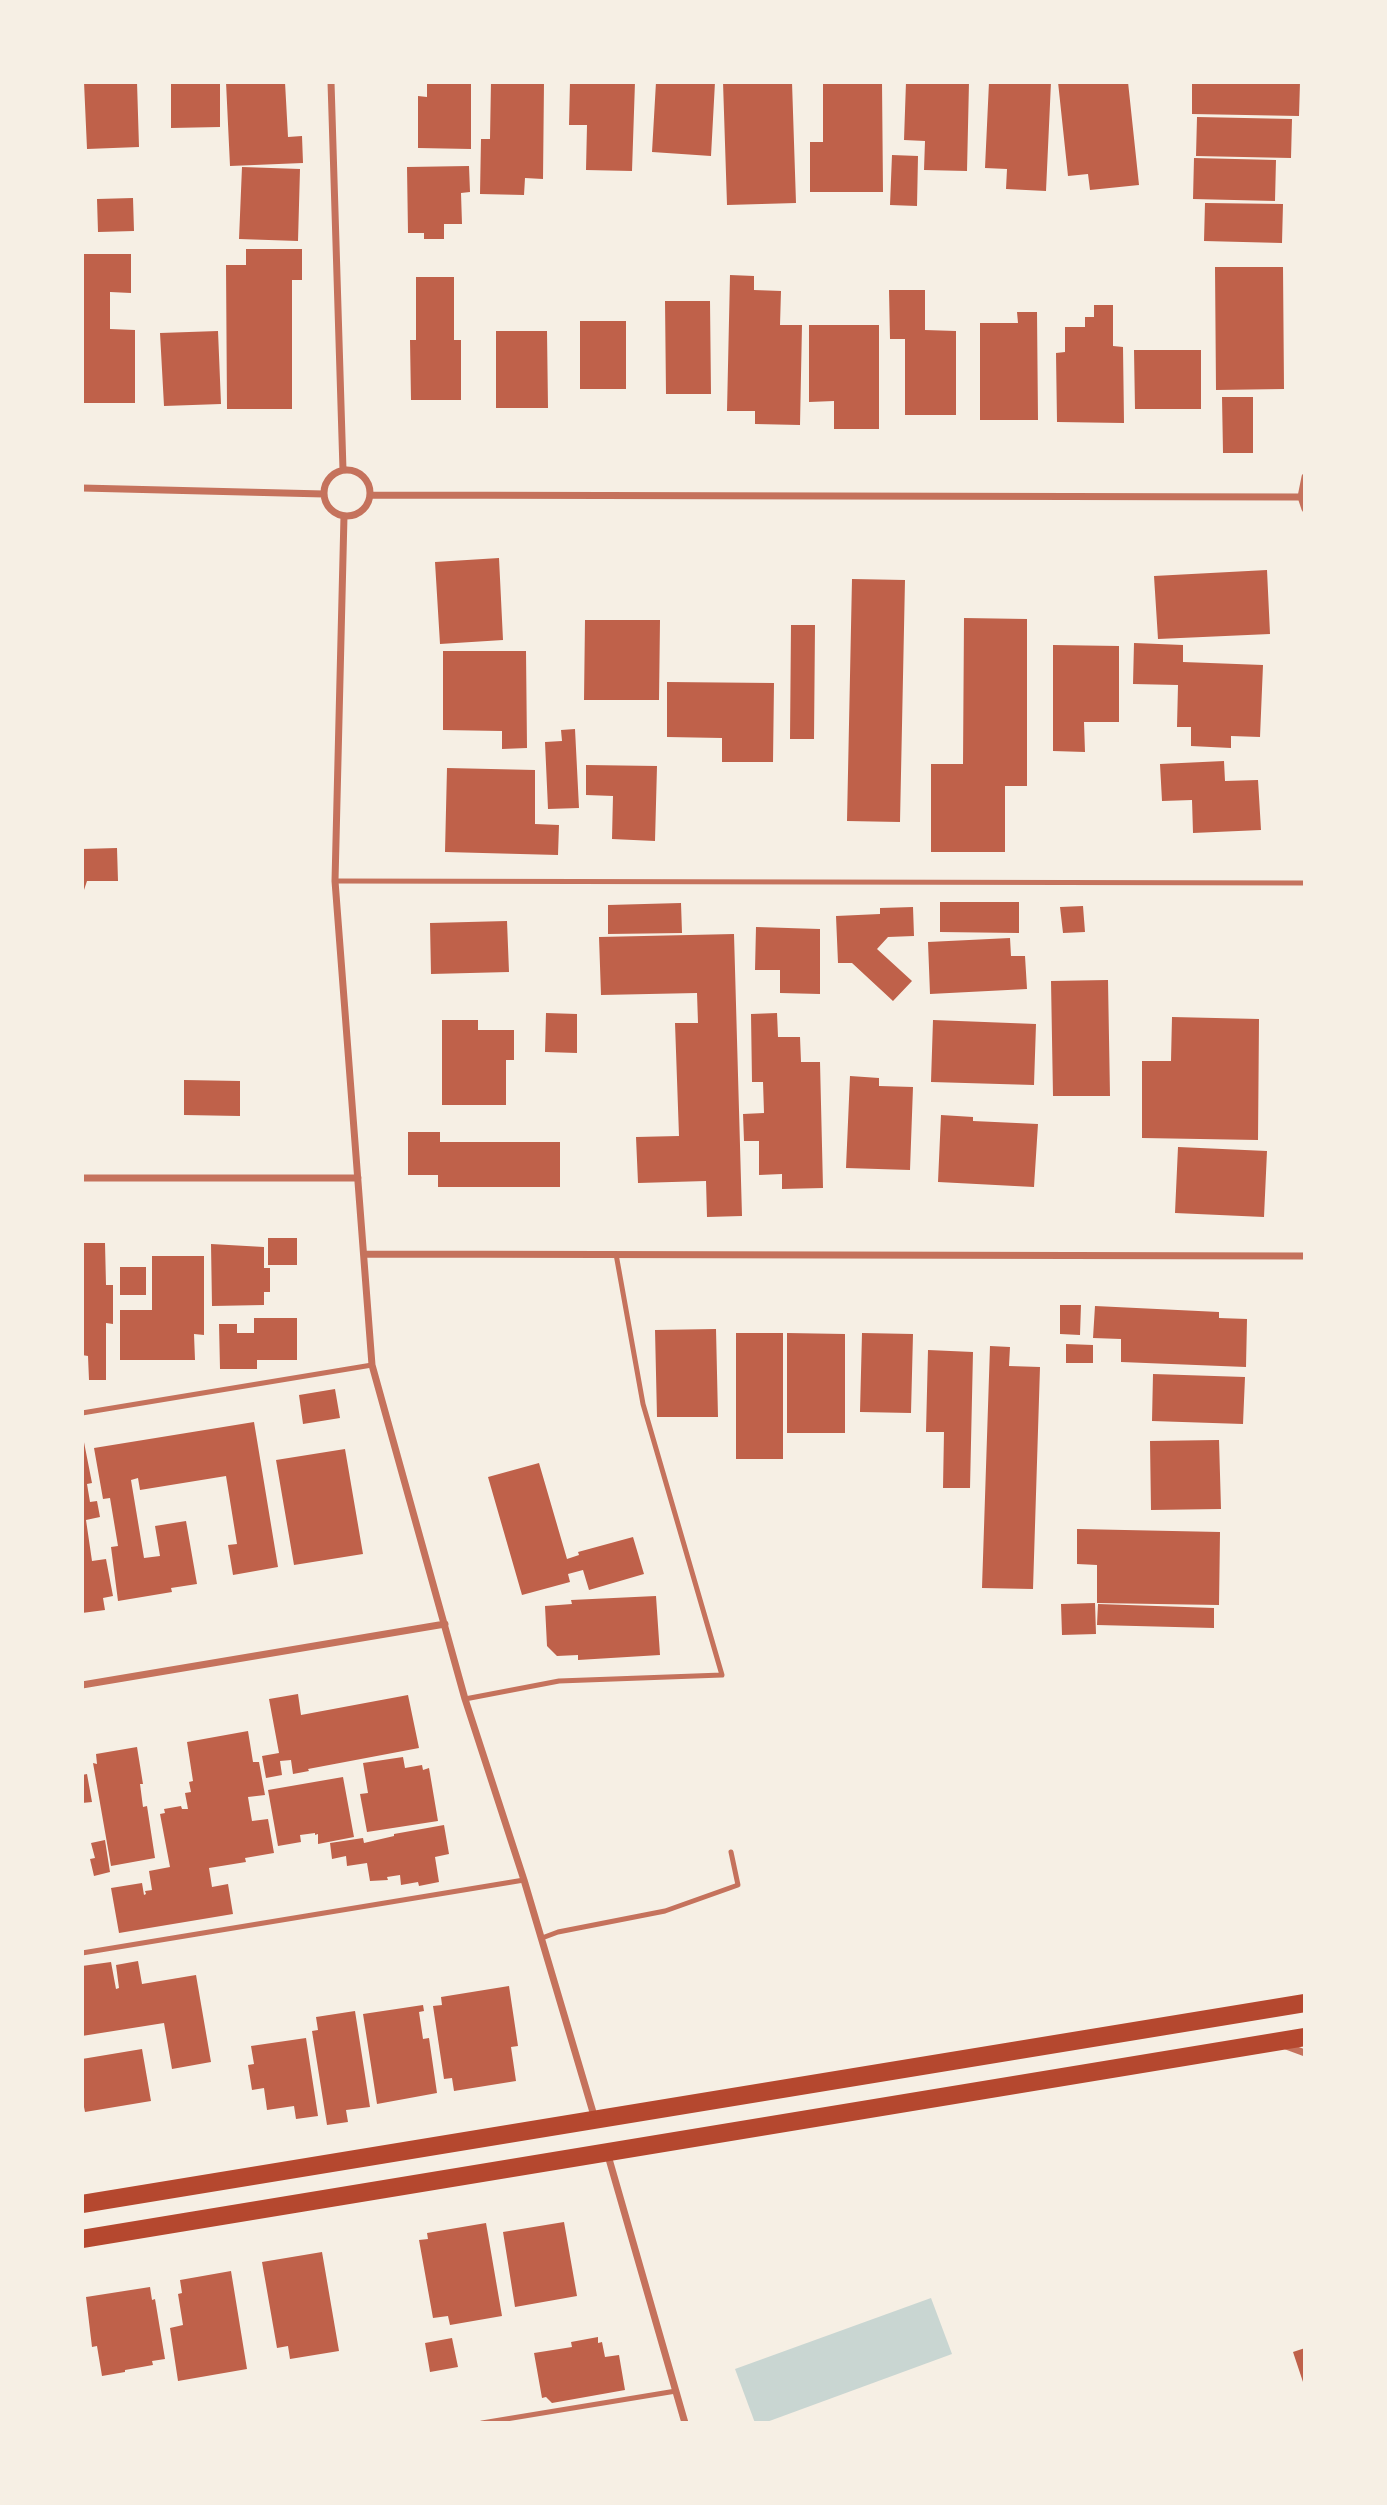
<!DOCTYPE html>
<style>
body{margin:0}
#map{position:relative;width:1387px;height:2505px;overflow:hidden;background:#f6efe4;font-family:"Space Grotesk",sans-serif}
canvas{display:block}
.frame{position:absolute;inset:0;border:84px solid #f6efe4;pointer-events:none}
</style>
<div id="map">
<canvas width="1387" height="2505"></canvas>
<div class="frame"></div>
</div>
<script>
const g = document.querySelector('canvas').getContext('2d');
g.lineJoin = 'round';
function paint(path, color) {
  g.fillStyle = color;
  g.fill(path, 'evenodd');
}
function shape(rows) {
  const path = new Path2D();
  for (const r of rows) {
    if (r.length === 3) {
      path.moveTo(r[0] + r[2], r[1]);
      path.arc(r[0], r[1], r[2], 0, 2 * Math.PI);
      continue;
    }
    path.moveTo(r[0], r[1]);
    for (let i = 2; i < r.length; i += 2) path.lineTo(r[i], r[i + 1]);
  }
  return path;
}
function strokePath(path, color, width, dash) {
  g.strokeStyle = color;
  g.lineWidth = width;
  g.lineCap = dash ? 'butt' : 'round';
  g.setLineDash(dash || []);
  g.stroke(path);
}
const water = shape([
 [931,2298,952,2354,764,2423,755,2423,735,2369]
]);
const building = shape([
 [84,82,137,82,139,147,87,149],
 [171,82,220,82,220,127,171,128],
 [226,82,285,82,288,137,302,136,303,163,230,166],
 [427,82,471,82,471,149,418,148,418,96,427,97],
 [491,82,544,82,543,179,525,178,524,195,480,194,481,139,490,139],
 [570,82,635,82,632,171,586,170,587,125,569,125],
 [656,82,715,82,711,156,652,152],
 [723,82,792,82,796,203,727,205],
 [823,82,882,82,883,192,810,192,810,142,823,142],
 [906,82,969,82,967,171,924,170,925,141,904,140],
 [989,82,1051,82,1046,191,1006,189,1007,169,985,168],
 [1058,82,1128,82,1139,185,1090,190,1088,174,1068,176],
 [1192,82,1300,82,1299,116,1192,114],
 [1197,117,1292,119,1291,158,1196,156],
 [892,155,918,156,917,206,890,205],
 [1194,158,1276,160,1275,201,1193,199],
 [469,166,470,192,461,193,462,224,444,224,444,239,424,239,424,233,408,233,407,167],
 [242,167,300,169,298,241,239,239],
 [133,198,134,231,98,232,97,199],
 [1205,203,1283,204,1282,243,1204,241],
 [246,249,302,249,302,280,292,280,292,409,227,409,226,265,246,265],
 [83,254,131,254,131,293,110,292,110,329,135,330,135,403,82,403],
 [1215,267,1283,267,1284,389,1216,390],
 [730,275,754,276,754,290,781,291,780,325,802,325,800,425,755,424,755,411,727,411],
 [416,277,454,277,454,340,461,340,461,400,411,400,410,340,416,340],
 [889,290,925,290,925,330,956,331,956,415,905,415,905,339,890,339],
 [665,301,710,301,711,394,666,394],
 [1094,305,1113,305,1113,346,1123,347,1124,423,1057,422,1056,353,1065,352,1065,327,1085,327,1085,317,1094,317],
 [1017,312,1037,312,1038,420,980,420,980,323,1018,323],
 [580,321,626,321,626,389,580,389],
 [809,325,879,325,879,429,834,429,834,401,809,402],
 [218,331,221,404,164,406,160,333],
 [496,331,547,331,548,408,496,408],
 [1134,350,1201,350,1201,409,1135,409],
 [1222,397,1253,397,1253,453,1223,453],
 [499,558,503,640,440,644,435,562],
 [1267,570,1270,634,1158,639,1154,576],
 [852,579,905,580,900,822,847,821],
 [964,618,1027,619,1027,786,1005,786,1005,852,931,852,931,764,963,764],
 [585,620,660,620,659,700,584,700],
 [791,625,815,625,814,739,790,739],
 [1134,643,1183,645,1183,662,1263,665,1260,737,1231,736,1231,748,1191,746,1191,727,1177,727,1178,685,1133,684],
 [1053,645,1119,646,1119,722,1084,722,1085,752,1053,751],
 [443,651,526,651,527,748,502,749,502,731,443,730],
 [667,682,774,683,773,762,722,762,722,738,667,737],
 [575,729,579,808,548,809,545,742,562,741,561,730],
 [1224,761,1225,781,1258,780,1261,830,1193,833,1192,800,1162,801,1160,764],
 [586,765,657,766,655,841,612,839,613,796,586,795],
 [447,768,535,770,535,824,559,825,558,855,445,852],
 [117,848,118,881,87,881,82,896,82,849],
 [940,902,1019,902,1019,933,940,932],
 [681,903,682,933,608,934,608,905],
 [1083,906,1085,932,1063,933,1060,907],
 [913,907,914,936,888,937,877,949,912,981,893,1001,852,963,838,963,836,916,880,914,880,908],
 [507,921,509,972,431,974,430,923],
 [756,927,820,929,820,994,780,993,780,970,755,970],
 [734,934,742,1216,707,1217,706,1181,638,1183,636,1137,679,1136,675,1023,698,1023,697,993,601,995,599,937],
 [1010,938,1011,956,1025,956,1027,989,930,994,928,942],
 [1108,980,1110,1096,1053,1096,1051,981],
 [546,1013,577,1014,577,1053,545,1052],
 [777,1013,778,1037,800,1037,801,1062,820,1062,823,1188,782,1189,782,1174,759,1175,759,1141,744,1141,743,1114,764,1113,763,1082,752,1082,751,1014],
 [1172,1017,1259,1019,1258,1140,1142,1138,1142,1061,1171,1061],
 [442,1020,478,1020,478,1030,514,1030,514,1060,506,1060,506,1105,442,1105],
 [933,1020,1036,1024,1034,1085,931,1082],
 [850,1076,879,1078,879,1086,913,1087,910,1170,846,1168],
 [184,1080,240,1081,240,1116,184,1115],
 [941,1115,973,1117,973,1121,1038,1124,1034,1187,938,1182],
 [408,1132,440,1132,440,1142,560,1142,560,1187,438,1187,438,1175,408,1175],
 [1178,1147,1267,1151,1264,1217,1175,1213],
 [268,1238,297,1238,297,1265,268,1265],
 [82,1243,105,1243,106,1285,113,1285,113,1324,106,1323,106,1380,89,1380,88,1356,82,1355],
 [211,1244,264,1247,264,1268,270,1268,270,1292,264,1292,264,1305,212,1306],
 [152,1256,204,1256,204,1335,194,1334,195,1360,120,1360,120,1310,152,1310],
 [120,1267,146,1267,146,1295,120,1295],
 [1060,1305,1081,1305,1080,1335,1060,1334],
 [1095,1306,1219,1312,1219,1318,1247,1319,1246,1367,1121,1362,1121,1339,1093,1338],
 [254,1318,297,1318,297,1360,257,1360,257,1369,220,1369,219,1324,237,1324,237,1333,254,1333],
 [716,1329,718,1417,657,1417,655,1330],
 [736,1333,783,1333,783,1459,736,1459],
 [787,1333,845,1334,845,1433,787,1433],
 [862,1333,913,1334,911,1413,860,1412],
 [1066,1344,1093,1345,1093,1363,1066,1363],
 [990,1346,1010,1347,1009,1366,1040,1367,1033,1589,982,1588],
 [928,1350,973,1352,970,1488,943,1488,944,1432,926,1432],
 [1153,1374,1245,1377,1243,1424,1152,1421],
 [335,1389,340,1418,303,1424,299,1395],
 [254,1422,278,1567,233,1575,228,1545,237,1544,226,1476,140,1490,138,1478,131,1480,144,1558,160,1556,155,1526,186,1521,197,1584,171,1588,172,1592,118,1601,111,1547,118,1546,110,1498,103,1499,94,1448],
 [82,1432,92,1483,87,1484,90,1502,97,1501,100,1517,86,1520,92,1561,106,1559,113,1596,103,1598,105,1610,82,1613],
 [1219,1440,1221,1509,1151,1510,1150,1441],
 [345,1449,363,1554,294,1565,276,1460],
 [539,1463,567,1559,579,1555,578,1552,633,1537,644,1574,589,1590,583,1570,568,1574,570,1582,522,1595,488,1477],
 [1077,1529,1220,1532,1219,1605,1097,1603,1097,1565,1077,1564],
 [656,1596,660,1655,578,1660,578,1655,557,1656,547,1646,545,1606,572,1604,571,1600],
 [1095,1603,1096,1634,1062,1635,1061,1604],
 [1098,1604,1214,1608,1214,1628,1097,1625],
 [298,1694,301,1715,408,1695,419,1748,308,1769,309,1771,293,1774,291,1760,280,1761,282,1775,266,1778,262,1756,279,1753,269,1699],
 [248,1731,253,1762,259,1762,265,1795,248,1797,252,1821,268,1819,274,1853,245,1858,246,1862,209,1868,212,1887,228,1884,233,1914,119,1933,111,1888,142,1883,144,1895,146,1894,145,1891,152,1890,149,1871,170,1867,160,1814,165,1813,164,1809,181,1806,182,1809,188,1809,185,1793,191,1792,189,1782,193,1781,187,1742],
 [137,1747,143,1784,140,1784,143,1807,147,1806,155,1858,111,1866,93,1763,97,1764,96,1754],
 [403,1757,405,1768,422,1765,423,1770,429,1768,438,1821,367,1832,360,1794,368,1793,363,1763],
 [87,1774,92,1802,82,1803,82,1775],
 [343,1777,354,1837,318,1844,318,1834,315,1835,315,1833,300,1835,301,1842,278,1846,268,1790],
 [444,1825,449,1854,435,1857,439,1882,419,1886,418,1882,401,1885,400,1875,387,1877,388,1880,370,1881,367,1863,347,1866,346,1856,332,1859,330,1843,363,1838,364,1843,394,1836,394,1834],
 [105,1840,110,1872,94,1876,90,1859,95,1858,91,1843],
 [138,1961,142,1984,196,1975,211,2062,172,2069,164,2023,82,2036,82,1966,111,1962,116,1989,119,1988,116,1965],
 [509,1986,518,2046,511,2047,516,2081,454,2091,452,2078,444,2079,433,2006,442,2005,441,1997],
 [423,2005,424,2011,419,2012,423,2039,429,2038,437,2093,377,2104,363,2014],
 [355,2011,370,2107,346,2110,348,2122,327,2125,312,2031,318,2030,316,2017],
 [306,2038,318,2116,296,2119,294,2106,267,2110,264,2088,252,2090,248,2065,254,2064,251,2046],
 [142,2049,151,2101,85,2112,82,2097,82,2059],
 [564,2222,577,2296,515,2307,503,2232],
 [486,2223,502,2316,450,2325,448,2316,433,2318,419,2240,428,2239,427,2233],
 [322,2252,339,2351,290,2359,288,2346,277,2348,262,2262],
 [231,2271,247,2369,178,2381,170,2328,183,2325,178,2294,182,2293,180,2280],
 [150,2287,152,2300,155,2299,165,2359,152,2361,153,2365,125,2370,125,2372,102,2376,97,2346,92,2347,86,2297],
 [598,2337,598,2343,602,2342,605,2357,619,2355,625,2390,552,2403,546,2397,542,2398,534,2353,572,2347,571,2342],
 [452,2338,458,2367,430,2372,425,2343],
 [1305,2348,1305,2385,1304,2385,1293,2352]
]);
const service = shape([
 [335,881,1305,883],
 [82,1413,372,1365],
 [465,1699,559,1681,722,1675,643,1404,616,1254],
 [542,1938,558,1932,665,1911,738,1885,731,1852],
 [82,1953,524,1880],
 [482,2423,676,2391]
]);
const minor = shape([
 [331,82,343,470],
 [347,493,23],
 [1305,477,1301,497,1305,509],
 [82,488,324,494],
 [370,495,1301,497],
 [344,516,335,881,372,1365,465,1699,524,1880,595,2119],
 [82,1178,358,1178],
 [365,1254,1305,1256],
 [82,1685,445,1624],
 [1286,2046,1305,2053],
 [607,2152,685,2423]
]);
const primary = shape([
 [82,2204,1305,2003],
 [82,2239,1305,2037]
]);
paint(water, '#c9d6d2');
paint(building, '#bf614a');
strokePath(service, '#c5725c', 5);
strokePath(minor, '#c5725c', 7);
strokePath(primary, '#b5482f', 18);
</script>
